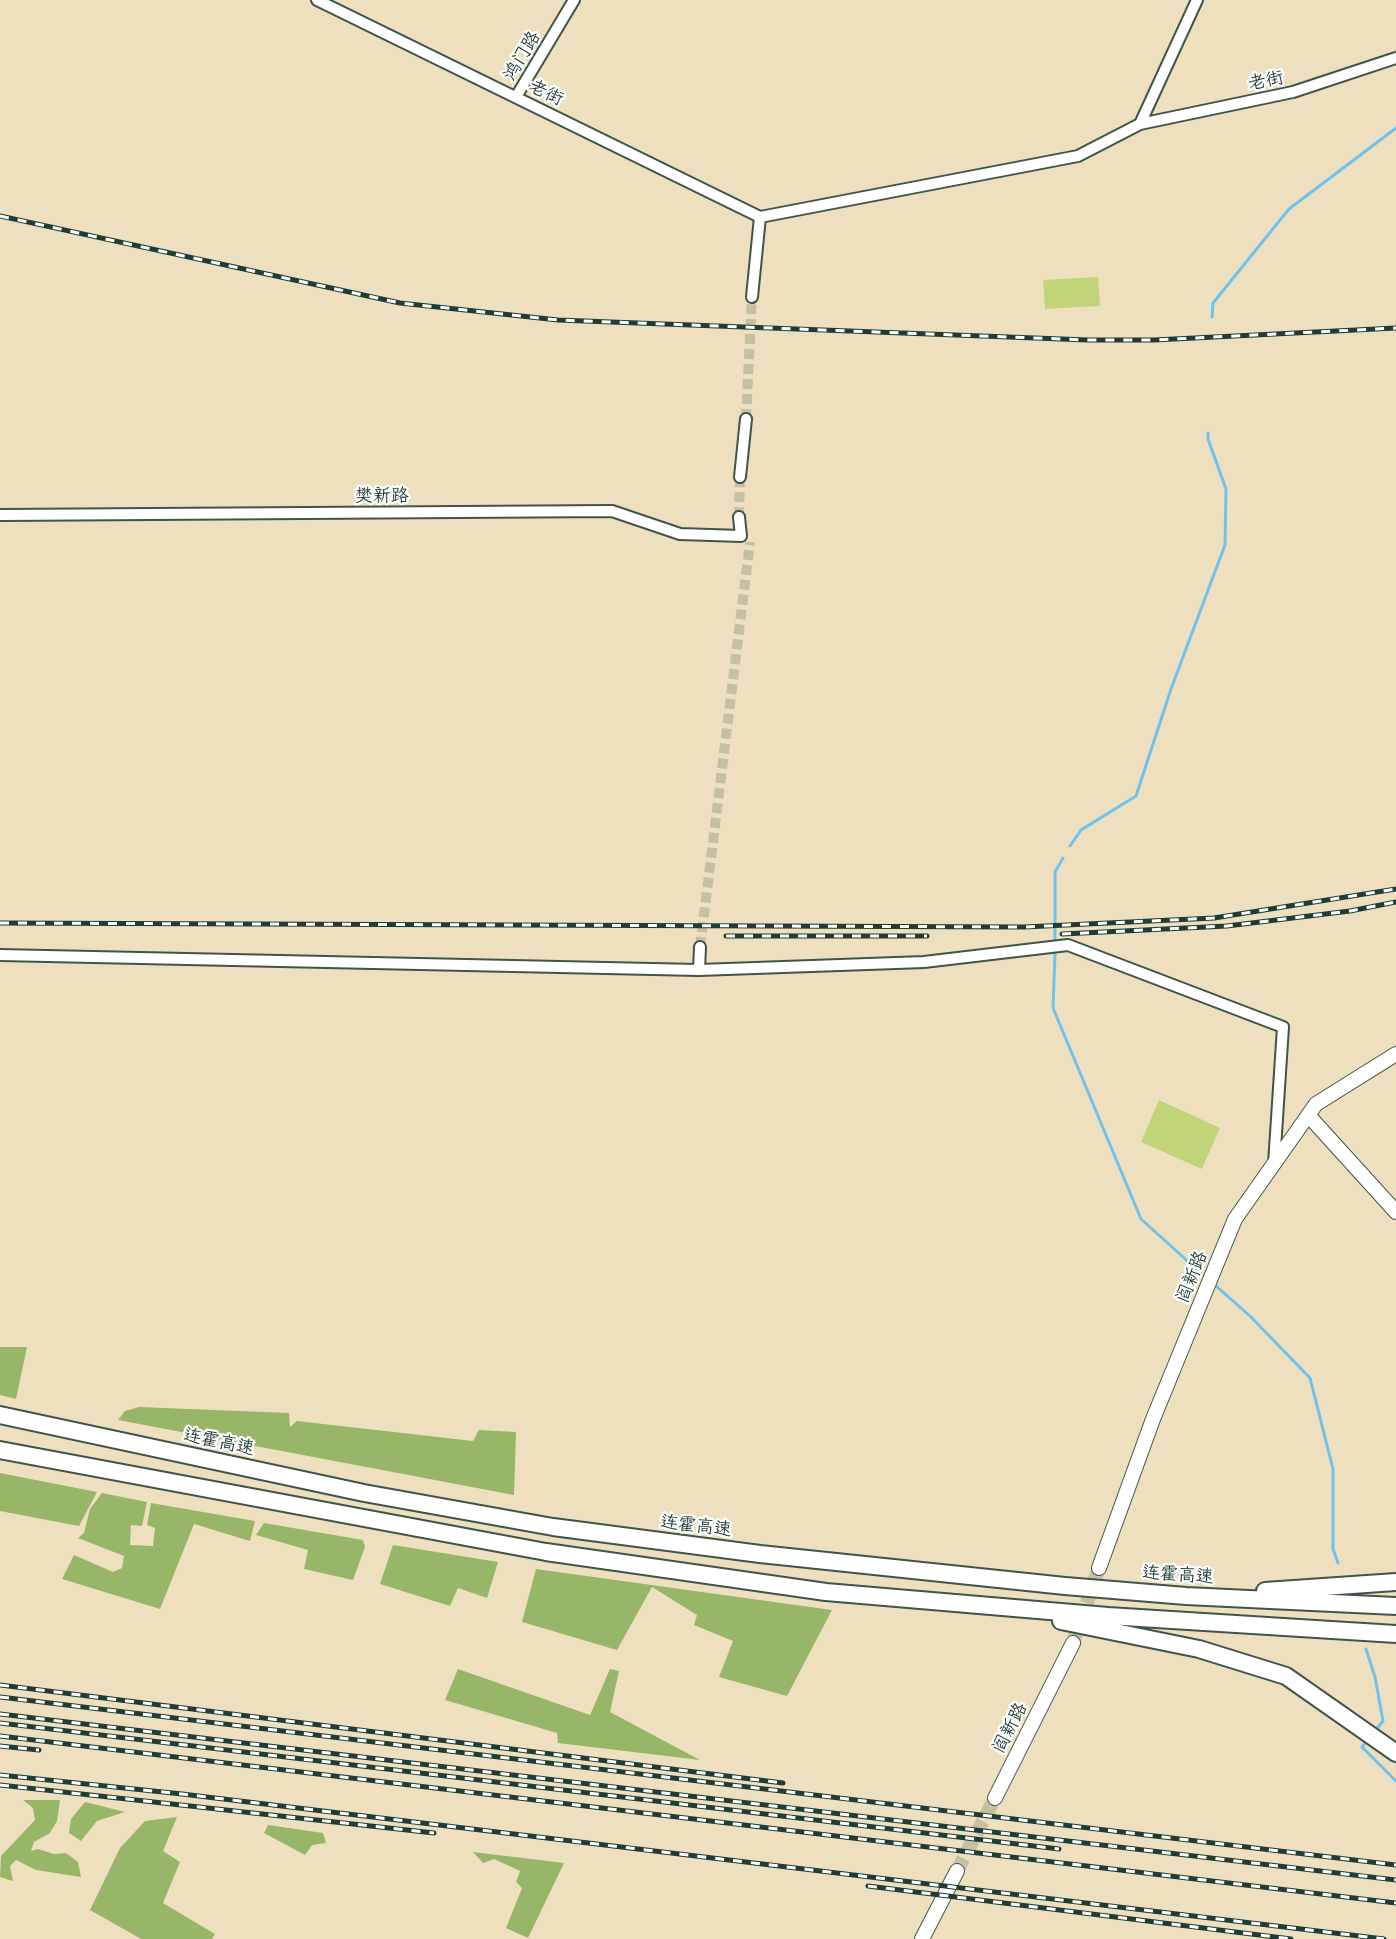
<!DOCTYPE html>
<meta charset="utf-8">
<style>
body{margin:0}
canvas{display:block;background:#eee0bf}
</style>
<canvas width="1396" height="1939"></canvas>
<script>
const g = document.querySelector('canvas').getContext('2d');
g.lineJoin = 'round';
function paint(path, color) {
  g.fillStyle = color;
  g.fill(path, 'evenodd');
}
function shape(rows) {
  const path = new Path2D();
  for (const r of rows) {
    path.moveTo(r[0], r[1]);
    for (let i = 2; i < r.length; i += 2) path.lineTo(r[i], r[i + 1]);
  }
  return path;
}
function strokePath(path, color, width, dash) {
  g.strokeStyle = color;
  g.lineWidth = width;
  g.lineCap = dash ? 'butt' : 'round';
  g.setLineDash(dash || []);
  g.stroke(path);
}
function label(font, color, halo, rows, align = 'center') {
  g.font = font + ' Delius,"LXGW WenKai TC",sans-serif';
  g.lineWidth = 4.5;
  g.setLineDash([]);
  g.textBaseline = 'middle';
  g.strokeStyle = halo;
  g.fillStyle = color;
  for (const [text, x, y, turn = 0] of rows) {
    g.save();
    g.translate(x, y);
    g.rotate((+turn || 0) * Math.PI / 180);
    g.textAlign = isNaN(turn) ? turn : align;
    if (halo) g.strokeText(text, 0, 0);
    g.fillText(text, 0, 0);
    g.restore();
  }
}
const green = shape([
 [1098,277,1100,306,1045,309,1043,280],
 [1159,1100,1220,1128,1202,1169,1141,1142]
]);
const forest = shape([
 [0,1347,27,1347,16,1399,0,1395],
 [139,1407,289,1413,290,1427,297,1421,473,1441,479,1430,516,1432,514,1495,118,1420,125,1411],
 [0,1473,97,1492,79,1526,0,1511],
 [102,1493,147,1502,142,1526,131,1525,130,1545,153,1546,155,1528,147,1525,151,1503,255,1521,250,1541,194,1524,160,1609,62,1579,74,1555,113,1572,122,1568,124,1556,78,1538,84,1533,90,1509],
 [264,1523,363,1540,365,1547,353,1580,304,1569,308,1550,256,1535],
 [393,1545,498,1562,487,1598,458,1588,450,1606,380,1584],
 [536,1569,832,1610,787,1696,719,1677,733,1641,694,1625,697,1615,652,1587,617,1650,522,1622],
 [458,1669,590,1715,610,1669,619,1671,610,1712,700,1760,558,1743,557,1733,445,1700],
 [23,1800,60,1800,57,1821,50,1833,34,1842,31,1851,38,1849,54,1854,66,1853,78,1862,81,1877,36,1870,16,1860,10,1866,13,1881,0,1877,1,1856,35,1820,33,1808],
 [85,1802,125,1812,97,1821,81,1841,69,1833,71,1819],
 [177,1817,163,1851,180,1862,163,1903,215,1934,212,1939,141,1939,90,1910,120,1848,145,1821],
 [268,1825,323,1833,326,1843,312,1845,305,1855,264,1833],
 [473,1852,564,1863,528,1938,506,1928,522,1888,516,1882,520,1871,494,1859,483,1863]
]);
const stream = shape([
 [1212,317,1213,303,1289,209,1396,128],
 [1070,846,1081,830,1136,796,1171,689,1225,545,1226,489,1208,439,1208,433],
 [1055,939,1055,872,1063,858],
 [1055,954,1053,1008,1141,1219,1203,1275],
 [1216,1286,1250,1316,1310,1378,1333,1469,1333,1549,1338,1563],
 [1366,1649,1375,1677,1383,1721,1378,1727],
 [1366,1742,1362,1747,1396,1781]
]);
const minorTunnel = shape([
 [746,419,752,297],
 [739,517,740,477],
 [700,947,750,542]
]);
const majorTunnel = shape([
 [1073,1643,1099,1568],
 [957,1871,995,1798]
]);
const minor = shape([
 [317,0,760,217],
 [516,97,574,0],
 [1140,124,1197,0],
 [752,297,760,217,1078,156,1140,124,1293,92,1396,58],
 [740,477,746,419],
 [0,515,612,511,680,534,741,536,739,517],
 [0,955,699,970,924,962,1068,945,1283,1027,1274,1164],
 [699,970,700,947]
]);
const major = shape([
 [1308,1115,1396,1212],
 [1099,1568,1153,1419,1235,1219,1316,1104,1396,1054],
 [995,1798,1073,1643],
 [922,1939,957,1871]
]);
const highway = shape([
 [0,1415,364,1493,553,1527,760,1554,1065,1586,1186,1596,1396,1606],
 [0,1450,546,1552,826,1592,1108,1616,1396,1634],
 [1265,1591,1396,1582],
 [1061,1621,1199,1649,1286,1676,1396,1753]
]);
const rail = shape([
 [0,216,400,303,558,320,1088,340,1154,340,1396,328],
 [0,923,1024,927,1214,918,1396,889],
 [1062,934,1227,926,1350,911,1396,902],
 [726,936,927,936],
 [0,1685,783,1783],
 [0,1697,1396,1865],
 [0,1714,1396,1880],
 [0,1723,1059,1849],
 [0,1736,1396,1903],
 [0,1746,39,1750],
 [0,1775,182,1794,1384,1939],
 [0,1785,434,1833],
 [868,1886,1291,1939]
]);
const streetNames = [
 ["鸿门路",522,56,-59],
 ["老街",1266,81,-12],
 ["老街",546,93,26],
 ["樊新路",382,496],
 ["阎新路",1192,1277,-68],
 ["连霍高速",219,1442,12],
 ["连霍高速",696,1526,7],
 ["连霍高速",1178,1575,4],
 ["阎新路",1010,1728,-63]
];
paint(green, '#c1d578');
paint(forest, '#98b668');
strokePath(stream, '#6fc2eb', 3);
strokePath(minorTunnel, '#c5bfa3', 10, [10, 5]);
strokePath(majorTunnel, '#c5bfa3', 14, [14, 7]);
strokePath(minor, '#3e5549', 14);
strokePath(major, '#3e5549', 16);
strokePath(highway, '#3e5549', 20);
strokePath(minor, '#fff', 10);
strokePath(major, '#fff', 14);
strokePath(highway, '#fff', 16);
strokePath(rail, '#1f3d34', 5);
strokePath(rail, '#fff', 3, [9]);
label('18px', '#1f3d34', '#fff', streetNames);
</script>
